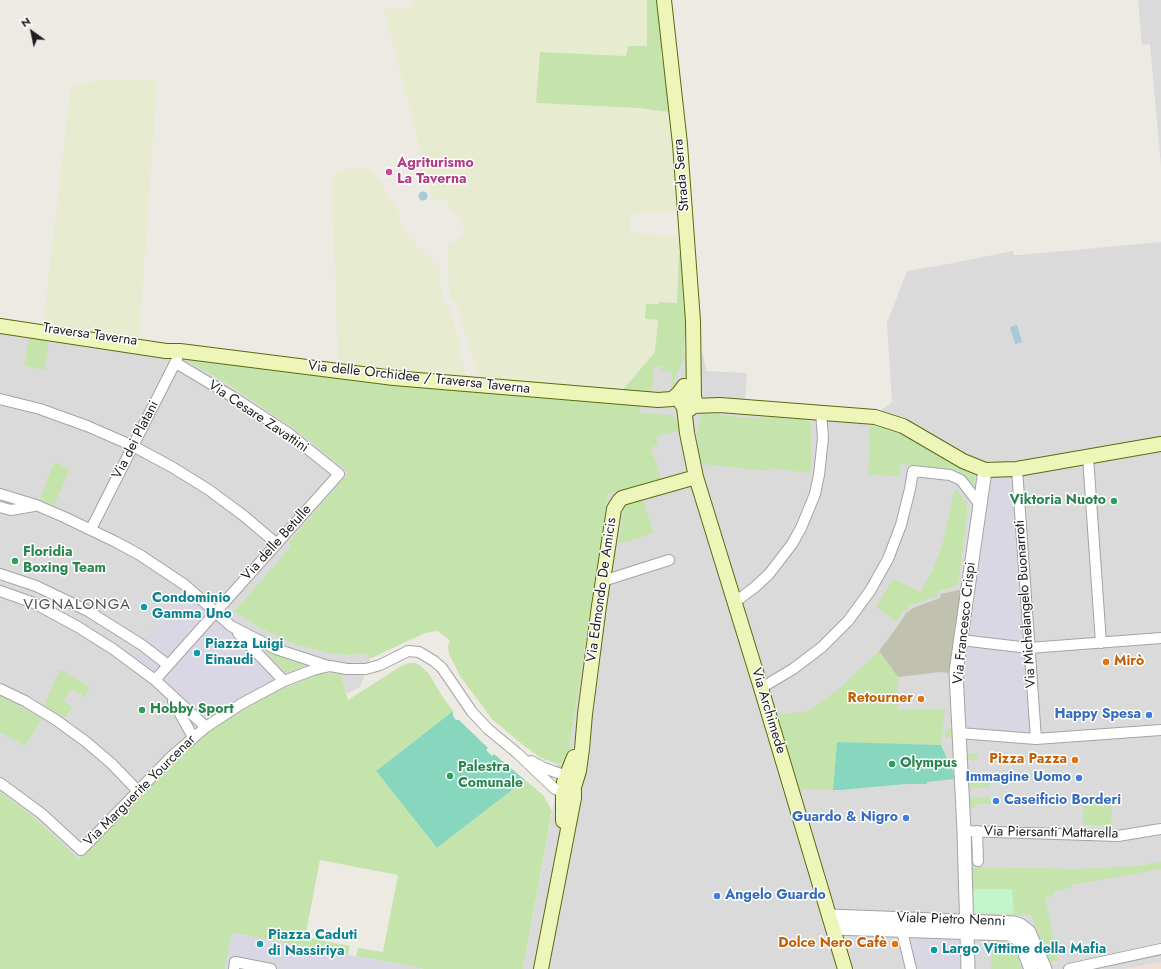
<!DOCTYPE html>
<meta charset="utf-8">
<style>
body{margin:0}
#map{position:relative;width:1161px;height:969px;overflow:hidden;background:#edeae3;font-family:Jost,sans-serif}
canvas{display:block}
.north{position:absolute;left:12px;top:12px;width:40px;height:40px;-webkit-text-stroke:3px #fff;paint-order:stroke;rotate:327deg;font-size:11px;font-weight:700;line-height:16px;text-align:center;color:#1d1d1d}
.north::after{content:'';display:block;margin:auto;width:14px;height:18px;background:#1d1d1d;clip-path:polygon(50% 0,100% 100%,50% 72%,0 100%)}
</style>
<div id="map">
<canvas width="1161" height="969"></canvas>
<div class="north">N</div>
</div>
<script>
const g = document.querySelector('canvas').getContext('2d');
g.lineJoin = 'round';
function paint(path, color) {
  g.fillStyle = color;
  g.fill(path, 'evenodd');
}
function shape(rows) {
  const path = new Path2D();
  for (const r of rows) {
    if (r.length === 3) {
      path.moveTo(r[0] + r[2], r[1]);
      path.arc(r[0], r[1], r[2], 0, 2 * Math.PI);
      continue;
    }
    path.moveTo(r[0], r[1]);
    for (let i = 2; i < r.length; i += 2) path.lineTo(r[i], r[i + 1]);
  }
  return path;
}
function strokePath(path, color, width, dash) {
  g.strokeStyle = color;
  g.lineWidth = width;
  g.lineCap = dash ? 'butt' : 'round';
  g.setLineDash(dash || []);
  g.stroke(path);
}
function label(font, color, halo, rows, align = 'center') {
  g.font = font + ' Jost,sans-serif';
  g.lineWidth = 3;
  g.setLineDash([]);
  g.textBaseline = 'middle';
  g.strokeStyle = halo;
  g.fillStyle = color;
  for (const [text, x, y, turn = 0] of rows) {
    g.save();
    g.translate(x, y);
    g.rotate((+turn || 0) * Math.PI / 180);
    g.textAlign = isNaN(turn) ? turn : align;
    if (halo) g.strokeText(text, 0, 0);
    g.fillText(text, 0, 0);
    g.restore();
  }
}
const residential = shape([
 [1138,0,1161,0,1161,166,1150,44,1142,45],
 [1161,242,1161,969,523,969,555,797,557,764,561,764,568,758,608,493,623,489,632,451,640,406,652,394,655,352,703,354,706,371,747,373,745,401,879,412,892,402,887,323,907,271,943,265,1013,251,1014,255,1020,255],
 [0,333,183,359,226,383,260,405,292,427,350,472,288,543,292,547,234,611,260,628,291,643,327,653,347,655,369,654,369,662,360,687,347,694,341,674,274,693,244,709,209,732,188,749,79,859,36,819,0,792]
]);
const military = shape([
 [1161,962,1161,969,1124,969,1149,964]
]);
const construction = shape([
 [963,589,950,673,940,672,898,677,879,651,897,627,906,613,913,608,940,598,941,594]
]);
const farmland = shape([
 [413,0,647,0,647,47,626,56,541,52,536,103,639,108,670,112,680,204,673,212,630,214,630,233,680,236,677,303,659,302,655,352,621,392,482,380,478,375,457,305,450,297,449,290,448,245,463,236,463,220,452,211,446,200,433,201,384,8,412,9],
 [104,80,157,80,139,339,43,325,71,86],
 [365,167,373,173,381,183,399,213,400,222,404,231,417,246,441,269,440,282,443,300,450,309,462,353,460,359,466,369,464,378,340,365,338,357,332,181,335,174,342,170]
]);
const grass = shape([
 [647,0,657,0,663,50,661,53,661,58,663,60,670,112,639,108,536,103,540,52,626,56,628,46,647,46],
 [679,251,682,261,686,308,684,359,675,377,674,392,671,392,672,372,662,371,662,367,654,366,652,394,621,392,655,352,658,320,645,319,646,304,659,304,659,302,677,303],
 [29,338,49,340,45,370,24,366],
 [186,358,403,386,640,406,640,413,672,415,682,430,657,436,658,446,651,447,661,479,608,494,568,758,565,762,557,764,541,758,523,745,492,719,460,676,449,654,448,646,450,642,448,639,438,631,425,633,369,659,368,654,347,655,327,653,291,643,260,628,234,611,291,547,288,543,349,472,292,427,226,383,183,359],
 [701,413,737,417,804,419,811,422,811,463,810,473,770,468,769,471,701,464,697,432],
 [869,426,884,428,900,434,975,476,975,486,962,473,957,470,952,469,901,464,899,477,868,474,870,448],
 [54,462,70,469,54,505,40,500],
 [957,490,967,504,967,517,958,584,955,587,938,591,937,596,934,597,911,605,904,611,896,622,876,607,893,579,921,592,934,567,943,542,954,492],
 [643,500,654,533,619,544,624,505],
 [265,650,286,658,306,665,286,673],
 [879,651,898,677,898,710,945,709,941,745,837,742,833,790,797,790,775,715,808,711,840,688],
 [409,663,416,663,422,667,429,674,442,696,453,711,376,771,437,848,525,780,544,796,552,811,523,969,424,969,356,956,358,948,383,952,398,875,320,860,305,937,350,946,348,955,232,933,225,969,0,969,0,792,36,819,79,859,188,749,209,732,244,709,274,693,309,678,321,674,341,674,348,700,401,666],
 [60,669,90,687,85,697,71,689,64,701,72,707,65,718,44,705],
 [0,695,42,719,25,746,0,732],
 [946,729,952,729,952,737,945,738],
 [967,753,977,753,977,760,967,760],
 [969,776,977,776,977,781,990,781,990,788,968,788],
 [969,797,991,797,991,804,977,804,977,808,969,808],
 [1084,798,1112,799,1111,825,1083,825],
 [1161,862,1161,869,1071,885,1072,887,1053,892,1054,896,1045,898,1058,960,1050,962,1031,915,985,914,972,900,971,867,1078,869,1136,866],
 [990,942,1009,942,1013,945,1022,969,991,969,992,952]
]);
const park = shape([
 [972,889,1012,889,1014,914,972,913]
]);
const pitch = shape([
 [453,711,453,716,456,720,459,720,488,748,486,750,492,756,494,754,525,780,437,848,376,771],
 [837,742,941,745,953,772,954,779,927,782,927,784,906,784,841,790,833,790]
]);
const plaza = shape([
 [1017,469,1036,739,959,733,956,672,985,470],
 [185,585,284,681,206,727,131,661],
 [896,930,966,933,968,969,905,969],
 [232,933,424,969,225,969]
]);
const water = shape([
 [423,196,4.5],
 [1017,325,1022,342,1015,344,1010,327]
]);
const minor = shape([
 [0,399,40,409,87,426,133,446,172,467,209,490,244,516,277,544],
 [1088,457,1101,643],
 [1017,469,1036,739],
 [0,494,36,505,64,517,116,542,140,555,185,585,231,626,276,649,328,666],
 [0,507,11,510,34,506],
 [91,529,177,359],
 [0,574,36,586,88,611,142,645,168,665],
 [603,581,669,560],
 [0,591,34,603,78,627,113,649,155,680,206,727],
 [735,602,755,587,769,574,792,544,801,528,815,494,819,475,823,438,821,412],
 [238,633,284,681],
 [961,640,1029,648,1161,638],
 [155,680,339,474,288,433,233,397,176,363],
 [761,688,793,669,822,647,848,621,870,591,888,559,901,525,910,489,913,471,950,475,961,480,980,505],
 [0,689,25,701,56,720,85,741,112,764,137,790],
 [173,701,193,737],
 [959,733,1036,739,1161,730],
 [531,761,544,768,561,774,570,781],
 [0,783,42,814,81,850,172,756,206,727,241,704,284,681,313,670,330,666,347,669,366,669,380,665,408,651,419,652,434,661,442,668,472,712,488,729,517,753,555,789,562,792],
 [964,831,1118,836,1161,829],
 [977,831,978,861],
 [902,931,911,969],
 [234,969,235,962,271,969],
 [1069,969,1161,949]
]);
const tertiary = shape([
 [829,916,1014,923,1020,925,1029,932,1045,969],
 [833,928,1010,934,1020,941,1031,969],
 [968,969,964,831,956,672,985,470]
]);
const secondary = shape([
 [664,0,680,144,693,321,694,398],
 [0,326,166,351,180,351,394,378,658,400,672,399,679,393,684,386],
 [693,406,720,405,875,417,903,426,963,461,985,470,1017,469,1161,444],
 [684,407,690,409,693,406,695,400,692,396,685,396,683,398,681,403,684,407,687,433,696,477,761,688,845,969],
 [564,782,574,757],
 [574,787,579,771,582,749,585,714,599,606,614,509,619,501,622,498,696,477],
 [563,793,563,821],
 [541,969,574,798,574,790]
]);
const markers = [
 [389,172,4,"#d1479c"],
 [1114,501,4,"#2e9e5b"],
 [15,561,4,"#2e9e5b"],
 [144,607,4,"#0f9aa8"],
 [197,653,4,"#0f9aa8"],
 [1106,662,4,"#e8710a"],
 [921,699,4,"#e8710a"],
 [142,710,4,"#2e9e5b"],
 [1149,715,4,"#3f7fe0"],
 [1075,760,4,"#e8710a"],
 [892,764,4,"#2e9e5b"],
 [450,776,4,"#2e9e5b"],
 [1079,778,4,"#3f7fe0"],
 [996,801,4,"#3f7fe0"],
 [906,818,4,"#3f7fe0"],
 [717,896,4,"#3f7fe0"],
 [260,944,4,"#0f9aa8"],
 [895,944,4,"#e8710a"],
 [934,950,4,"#0f9aa8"]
];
const hotelNames = [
 ["Agriturismo",397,164],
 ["La Taverna",397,180]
];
const streetNames = [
 ["Strada Serra",682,175,-95],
 ["Traversa Taverna",90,335,8],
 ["Via delle Orchidee / Traversa Taverna",419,378,6],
 ["Via Cesare Zavattini",258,417,34],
 ["Via dei Platani",136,440,-63],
 ["Via delle Betulle",277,543,-48],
 ["Via Edmondo De Amicis",602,590,-82],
 ["Via Michelangelo Buonarroti",1026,604,-94],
 ["Via Francesco Crispi",965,623,-84],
 ["Via Archimede",768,711,73],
 ["Via Marguerite Yourcenar",140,791,-45],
 ["Via Piersanti Mattarella",1051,833,1],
 ["Viale Pietro Nenni",951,920,2]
];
const leisureNames = [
 ["Viktoria Nuoto",1106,501,"right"],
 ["Floridia",23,553],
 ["Boxing Team",23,569],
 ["Hobby Sport",150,710],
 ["Olympus",900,764],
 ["Palestra",458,768],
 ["Comunale",458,784]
];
const cultureNames = [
 ["Condominio",152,599],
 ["Gamma Uno",152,615],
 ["Piazza Luigi",205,645],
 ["Einaudi",205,661],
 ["Piazza Caduti",268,936],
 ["di Nassiriya",268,952],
 ["Largo Vittime della Mafia",942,950]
];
const foodNames = [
 ["Mirò",1114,662,"left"],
 ["Retourner",913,699],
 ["Pizza Pazza",1067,760],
 ["Dolce Nero Cafè",887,944]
];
const shopNames = [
 ["Happy Spesa",1141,715],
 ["Immagine Uomo",1071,778],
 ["Caseificio Borderi",1004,801,"left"],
 ["Guardo & Nigro",898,818],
 ["Angelo Guardo",725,896,"left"]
];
const neighbourhoodNames = [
 ["VIGNALONGA",77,605]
];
paint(residential, '#dbdada');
paint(military, '#eedfd7');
paint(construction, '#c0c1af');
paint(farmland, '#e7ebcf');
paint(grass, '#c4e4ac');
paint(park, '#c2f5c9');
paint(pitch, '#86d7bd');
paint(plaza, '#d8d7e3');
paint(water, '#a6cad8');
strokePath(minor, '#a4a4a4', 12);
strokePath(tertiary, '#a4a4a4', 15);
strokePath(secondary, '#5b6b0c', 16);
strokePath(minor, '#fff', 10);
strokePath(tertiary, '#fff', 13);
strokePath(secondary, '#eef5b9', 14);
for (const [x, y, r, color] of markers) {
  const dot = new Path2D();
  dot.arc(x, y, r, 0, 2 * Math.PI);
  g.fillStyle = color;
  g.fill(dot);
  strokePath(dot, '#fff', 1.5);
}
label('bold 14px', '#b23c85', '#fff', hotelNames, 'left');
label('14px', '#1d1d1d', '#fff', streetNames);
label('bold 14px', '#27864d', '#fff', leisureNames, 'left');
label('bold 14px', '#0d838f', '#fff', cultureNames, 'left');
label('bold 14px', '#c56008', '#fff', foodNames, 'right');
label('bold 14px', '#366cbe', '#fff', shopNames, 'right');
g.letterSpacing = '1px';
label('15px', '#505050', '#fff', neighbourhoodNames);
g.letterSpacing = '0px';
</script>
